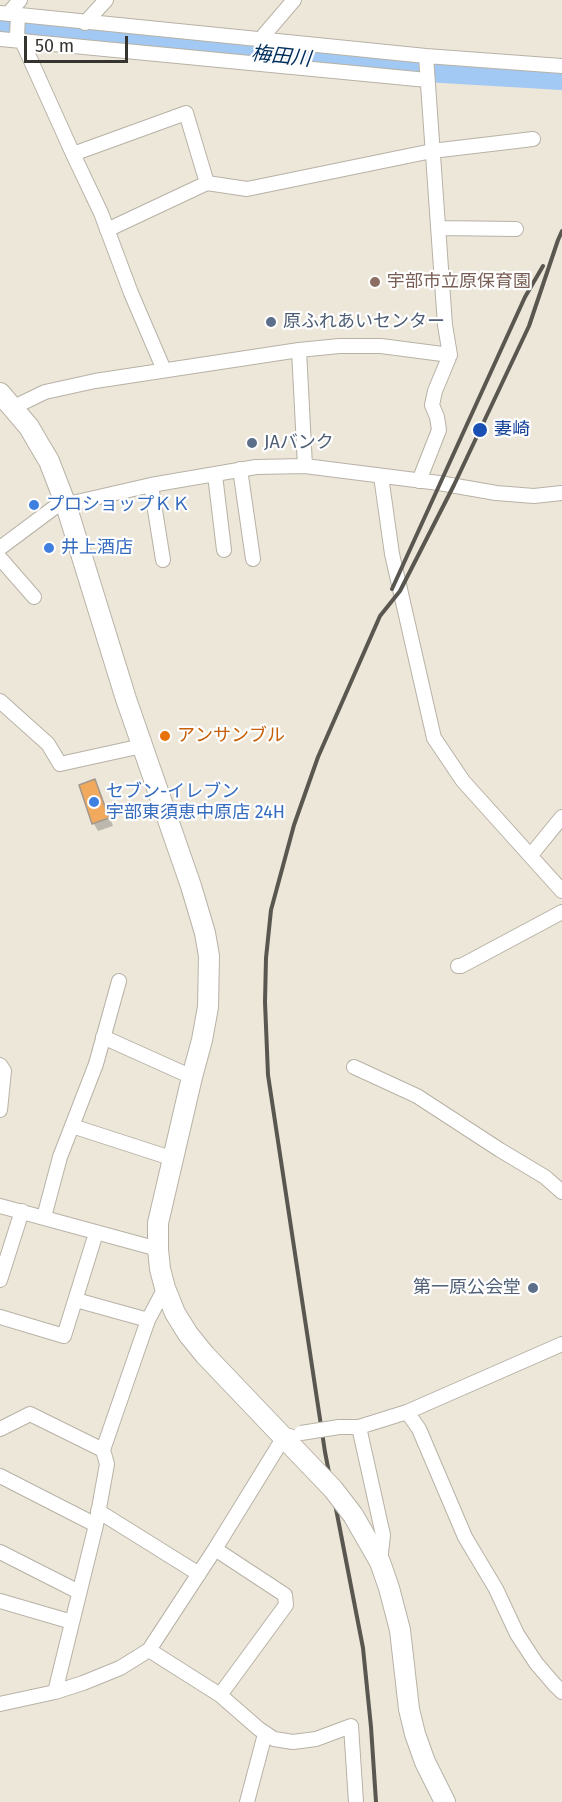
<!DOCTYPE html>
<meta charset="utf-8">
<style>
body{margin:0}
#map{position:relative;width:562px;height:1802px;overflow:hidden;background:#ede7da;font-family:"Fira Sans",sans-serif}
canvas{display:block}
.scale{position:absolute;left:24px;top:36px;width:104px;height:27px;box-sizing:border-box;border:3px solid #36342f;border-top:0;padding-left:8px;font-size:18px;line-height:21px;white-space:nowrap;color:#36342f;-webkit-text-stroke:4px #fff;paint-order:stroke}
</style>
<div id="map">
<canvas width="562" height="1802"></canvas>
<div class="scale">50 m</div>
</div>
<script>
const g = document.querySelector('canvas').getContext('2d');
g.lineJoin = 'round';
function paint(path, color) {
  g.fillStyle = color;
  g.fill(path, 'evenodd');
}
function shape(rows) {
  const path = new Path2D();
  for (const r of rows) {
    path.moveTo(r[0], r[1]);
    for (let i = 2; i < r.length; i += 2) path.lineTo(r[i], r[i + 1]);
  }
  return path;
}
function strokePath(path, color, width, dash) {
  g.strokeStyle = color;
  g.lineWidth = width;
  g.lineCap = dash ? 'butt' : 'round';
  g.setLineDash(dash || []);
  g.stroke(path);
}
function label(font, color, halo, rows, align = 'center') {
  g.font = font + ' "Fira Sans","Noto Sans JP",sans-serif';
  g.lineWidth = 4.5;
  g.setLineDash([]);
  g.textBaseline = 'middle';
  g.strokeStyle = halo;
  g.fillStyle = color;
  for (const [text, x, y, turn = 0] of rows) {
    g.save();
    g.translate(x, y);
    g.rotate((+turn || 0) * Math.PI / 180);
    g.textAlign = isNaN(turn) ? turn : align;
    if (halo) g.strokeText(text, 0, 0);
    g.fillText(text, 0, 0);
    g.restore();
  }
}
const shadow = shape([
 [95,781,99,789,113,826,98,831,94,824,80,786]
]);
const river = shape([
 [0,27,357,66,562,78]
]);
const building = shape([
 [95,779,109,818,92,824,79,785,95,779]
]);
const street = shape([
 [0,13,426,56,562,66],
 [8,14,20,0],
 [18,15,17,36,22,41,73,154,101,213,131,293,164,370],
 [85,23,106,0],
 [0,39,427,80],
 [262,40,264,35,294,0],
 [73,154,186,113,207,183],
 [438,228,516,229],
 [107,230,207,183,247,189,432,151,533,139],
 [299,350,339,346,381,346,450,355],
 [14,407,45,392,95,381,299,350,305,466],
 [240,469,253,559],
 [215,475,224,550],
 [381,476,392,554,434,738,463,781,562,891],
 [419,481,439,430,437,417,432,405,435,391,450,355,445,325,426,56],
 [151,485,163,560],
 [0,548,55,507,151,485,256,467,305,466,439,483,496,493,534,496,562,493],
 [0,558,34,597],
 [0,701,48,744,60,764,142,746],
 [531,855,562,817],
 [458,966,461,966,562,912],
 [103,1037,192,1077],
 [0,1065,4,1071,0,1110],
 [354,1067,417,1096,500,1150,545,1177,562,1192],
 [72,1126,174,1159],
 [0,1206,158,1249],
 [44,1217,60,1157,96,1064,119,981],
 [0,1280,22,1211],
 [76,1300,148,1320],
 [0,1317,64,1336,96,1233],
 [407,1412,419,1429,465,1537,496,1589,517,1634,536,1663,554,1684,562,1692],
 [339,1427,359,1427,407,1412,562,1344],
 [359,1427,383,1535,380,1562],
 [0,1429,30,1414,103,1450],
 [0,1476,96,1525],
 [98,1511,199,1574],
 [215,1549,285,1595,286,1605,220,1695],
 [0,1552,79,1592],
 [0,1601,72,1622],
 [149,1650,220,1695,259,1729,274,1739,293,1742,316,1739,351,1726,356,1802],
 [55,1692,96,1525,107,1464,103,1450,148,1320,165,1288],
 [0,1704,55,1692,83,1683,120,1668,149,1650,215,1549,284,1437,290,1436],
 [247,1802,265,1734]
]);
const secondary = shape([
 [0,393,29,427,40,446,49,461,66,505,126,699,191,886,205,933,209,956,208,1007,202,1040,192,1077,158,1223,158,1249,160,1269,165,1288,175,1313,188,1334,205,1355,309,1464],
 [353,1515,380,1562,389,1588,400,1630,409,1709,415,1734,425,1762,445,1802]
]);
const rail = shape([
 [392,589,525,297,543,266],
 [376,1802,371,1727,363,1648,325,1452,268,1075,265,1002,266,958,271,910,294,825,318,757,380,616,400,591,454,485,529,326,558,240,562,231]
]);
const streetBridge = shape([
 [301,1433,339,1427]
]);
const secondaryBridge = shape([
 [309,1464,333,1489,353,1515]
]);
const markers = [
 [375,282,6,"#8d6e63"],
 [271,322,6,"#5c6f8a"],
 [480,430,8,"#1a4fb4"],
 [252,443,6,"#5c6f8a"],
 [34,505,6,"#3f7fe0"],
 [49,548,6,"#3f7fe0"],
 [165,736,6,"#e8710a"],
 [94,802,6,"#3f7fe0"],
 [533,1288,6,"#5c6f8a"]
];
const educationNames = [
 ["宇部市立原保育園",387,282]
];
const serviceNames = [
 ["原ふれあいセンター",283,322],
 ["JAバンク",264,443],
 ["第一原公会堂",521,1288,"right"]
];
const transitNames = [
 ["妻崎",494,430]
];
const shopNames = [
 ["プロショップＫＫ",46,505],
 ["井上酒店",61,548],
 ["セブン-イレブン",106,792],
 ["宇部東須恵中原店 24H",106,813]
];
const foodNames = [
 ["アンサンブル",177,736]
];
const waterNames = [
 ["梅田川",281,57,6]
];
paint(shadow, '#0003');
strokePath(river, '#a2c8f4', 24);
paint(building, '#f1aa5d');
strokePath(building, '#a2988e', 1.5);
strokePath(street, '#b8b2a6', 16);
strokePath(secondary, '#b8b2a6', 22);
strokePath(street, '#fff', 14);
strokePath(secondary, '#fff', 20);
strokePath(rail, '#5a5751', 4);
strokePath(streetBridge, '#b8b2a6', 16, []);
strokePath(secondaryBridge, '#b8b2a6', 22, []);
strokePath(streetBridge, '#fff', 14);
strokePath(secondaryBridge, '#fff', 20);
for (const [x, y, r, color] of markers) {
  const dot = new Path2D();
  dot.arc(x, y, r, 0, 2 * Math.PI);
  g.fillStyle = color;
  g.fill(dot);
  strokePath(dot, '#fff', 2);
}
label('18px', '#785e54', '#fff', educationNames, 'left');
label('18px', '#4e5e75', '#fff', serviceNames, 'left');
label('18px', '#164399', '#fff', transitNames, 'left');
label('18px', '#366cbe', '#fff', shopNames, 'left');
label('18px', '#c56008', '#fff', foodNames, 'left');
label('italic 20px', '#002e5b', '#fff', waterNames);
</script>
